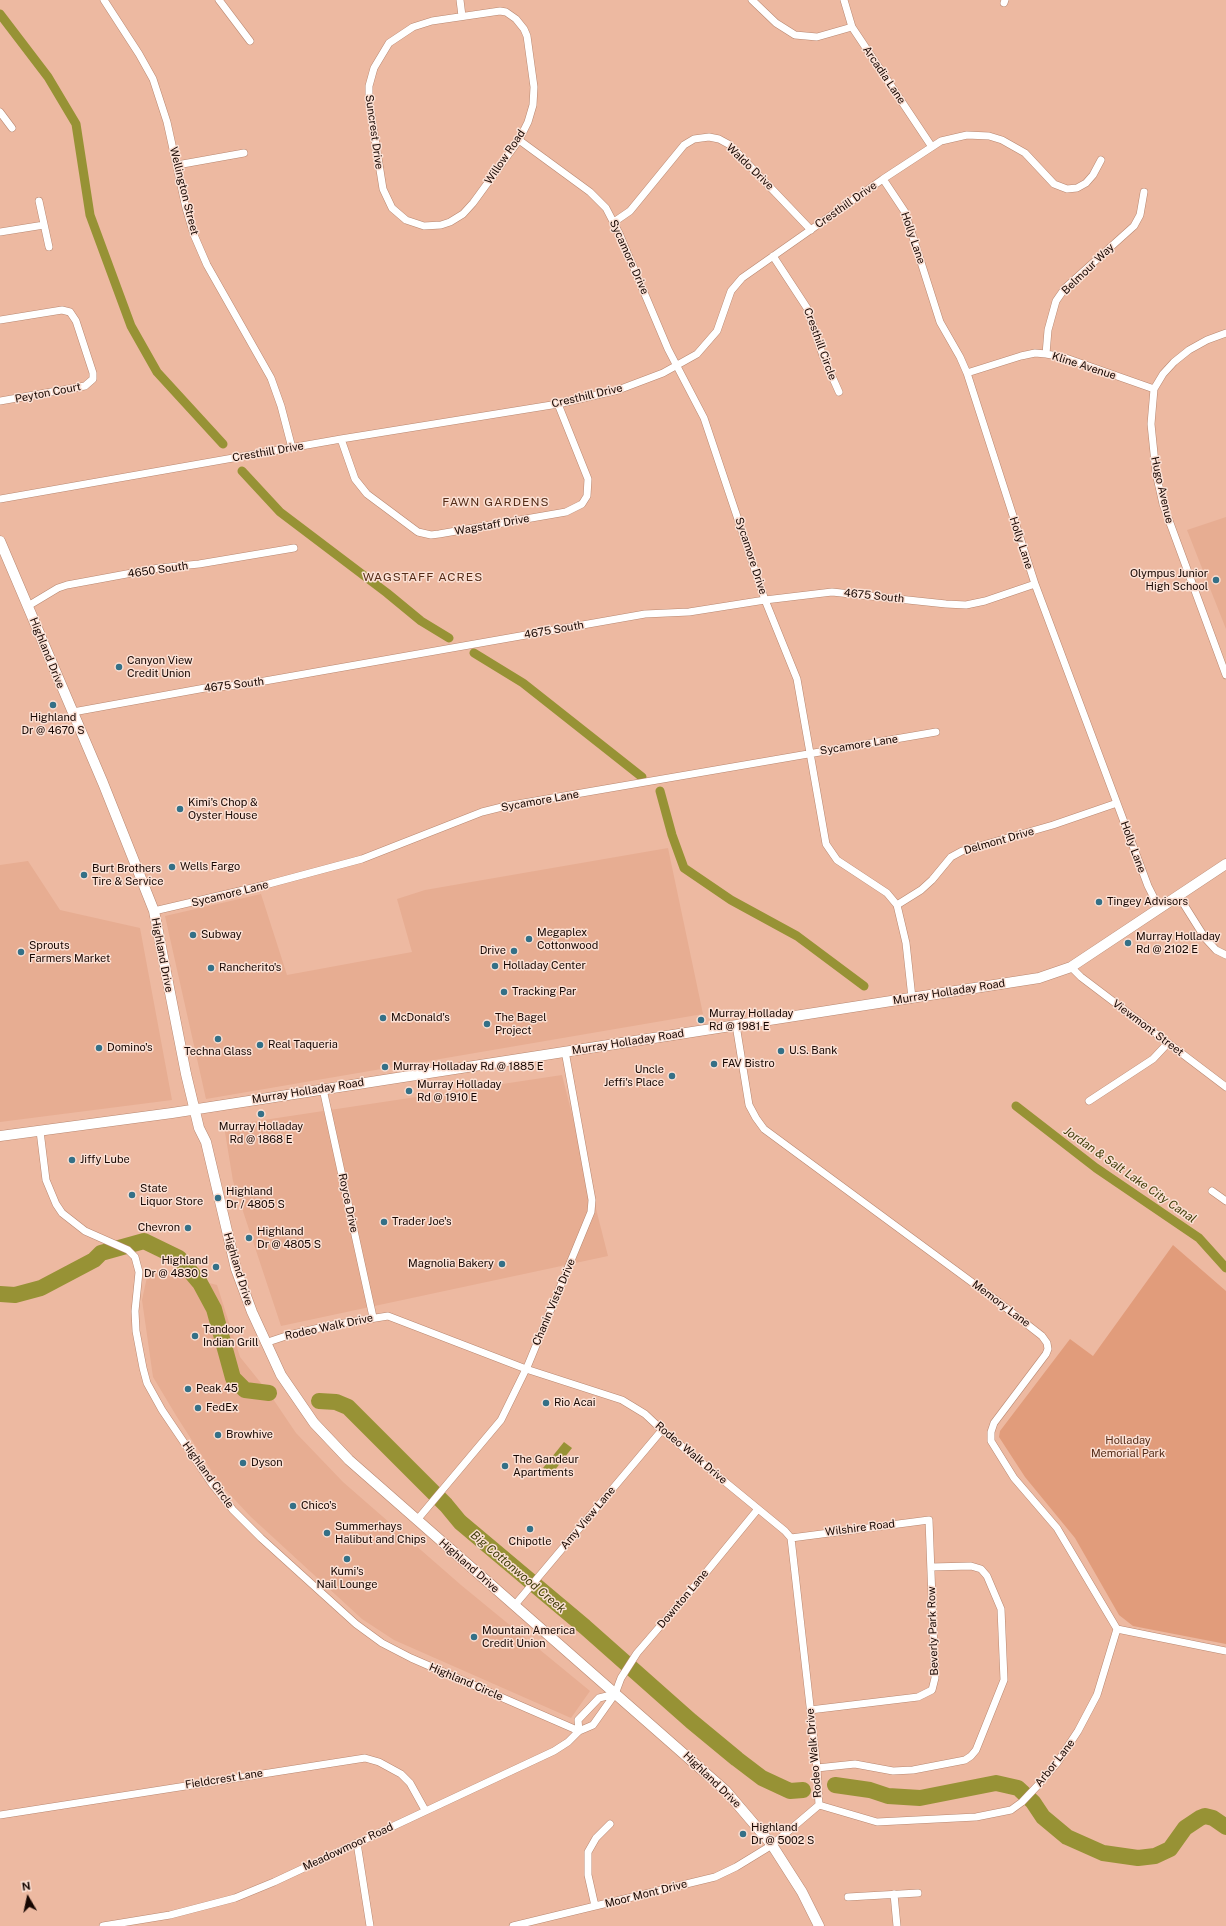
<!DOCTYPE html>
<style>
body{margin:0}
#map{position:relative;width:1226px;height:1926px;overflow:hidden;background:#edb9a1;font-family:"Public Sans",sans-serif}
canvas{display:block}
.north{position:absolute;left:8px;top:1878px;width:40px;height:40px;-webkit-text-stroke:3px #fbe0d4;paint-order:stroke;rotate:351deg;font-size:11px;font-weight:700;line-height:16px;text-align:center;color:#170702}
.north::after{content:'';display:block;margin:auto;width:14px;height:18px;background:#170702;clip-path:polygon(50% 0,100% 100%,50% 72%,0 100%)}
</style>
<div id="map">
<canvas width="1226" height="1926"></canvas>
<div class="north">N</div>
</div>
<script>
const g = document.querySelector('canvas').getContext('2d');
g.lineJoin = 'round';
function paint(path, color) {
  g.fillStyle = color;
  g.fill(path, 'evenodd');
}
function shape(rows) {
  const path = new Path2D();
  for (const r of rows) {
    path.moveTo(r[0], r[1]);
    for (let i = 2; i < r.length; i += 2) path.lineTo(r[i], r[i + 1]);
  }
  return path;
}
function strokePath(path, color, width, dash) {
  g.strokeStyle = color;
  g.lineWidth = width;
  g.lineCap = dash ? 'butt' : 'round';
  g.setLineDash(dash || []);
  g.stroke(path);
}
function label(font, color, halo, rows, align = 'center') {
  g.font = font + ' "Public Sans",sans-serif';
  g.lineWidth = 3;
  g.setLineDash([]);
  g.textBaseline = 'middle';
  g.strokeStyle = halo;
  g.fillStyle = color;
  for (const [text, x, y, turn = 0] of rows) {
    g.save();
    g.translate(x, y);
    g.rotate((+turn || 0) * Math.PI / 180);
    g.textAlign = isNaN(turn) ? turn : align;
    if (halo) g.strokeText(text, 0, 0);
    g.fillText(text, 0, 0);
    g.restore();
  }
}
const built = shape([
 [1226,517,1226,629,1187,530],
 [668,848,703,1014,206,1099,165,916,261,894,287,975,412,952,397,899,425,890],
 [28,861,60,910,140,928,172,1100,0,1122,0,865],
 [562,1075,608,1256,281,1326,233,1181,224,1126],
 [149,1268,217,1285,240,1357,269,1393,296,1433,343,1482,461,1585,590,1691,571,1718,394,1640,362,1619,251,1517,220,1484,177,1417,153,1377,142,1300]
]);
const green = shape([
 [1173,1245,1226,1291,1226,1644,1133,1626,1119,1615,1075,1538,1025,1477,999,1437,1000,1431,1070,1339,1093,1356]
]);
const water = shape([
 [564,1442,572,1448,551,1475,543,1468]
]);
const canal = shape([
 [0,14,48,77,76,124,90,215,131,326,157,372,223,444],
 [242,471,280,512,387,593,421,621,449,638],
 [474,653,523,683,642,777],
 [660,791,672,835,684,868,731,900,797,936,864,986],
 [1016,1106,1096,1168,1199,1238,1226,1268]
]);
const river = shape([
 [0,1294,15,1295,41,1288,94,1260,101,1253,144,1241,179,1258,200,1283,214,1309,233,1378,245,1390,269,1393],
 [319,1401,336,1402,348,1407,446,1505,460,1522,585,1627,691,1721,737,1759,762,1778,790,1791,803,1790],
 [835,1785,870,1790,888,1796,920,1798,996,1783,1018,1788,1033,1802,1043,1817,1067,1837,1103,1853,1138,1858,1155,1856,1170,1849,1185,1828,1200,1818,1205,1816,1213,1818,1226,1827]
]);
const street = shape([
 [104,0,139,54,153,79,167,122,186,208,194,235,207,265,271,378,281,406,292,448],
 [219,0,250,41],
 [460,0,462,16],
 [752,0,776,23,795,35,817,37,852,27],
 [844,0,852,27,932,147],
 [1004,3,1005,0],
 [500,11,506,12,516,19,524,29,527,36,534,87,533,105,528,122,519,140,473,203,463,214,450,222,441,225,424,226,406,220,392,208,383,189,369,101,369,86,374,68,389,43,413,27,432,21,500,11],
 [0,112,12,128],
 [519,140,590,192,606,208,619,233,668,349,704,418,765,600,797,679,826,844,837,860,887,893,897,905,906,943,912,998],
 [177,165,244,153],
 [883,179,905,212,940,322,960,357,967,373,1035,584,1148,886,1159,908],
 [39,201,49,247],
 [614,222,630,211,684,145,694,139,709,137,719,139,730,145,811,230],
 [0,232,44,225],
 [773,256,807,308,823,356,839,392],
 [0,320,62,310,70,312,76,321,93,373,93,379,85,386,0,401],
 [1226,333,1207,340,1189,350,1174,362,1163,374,1154,389,1151,424,1156,473,1163,504,1226,675],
 [1046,354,1048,330,1056,301,1065,288,1134,226,1140,215,1144,192],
 [967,373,1021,356,1035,353,1046,354,1063,357,1154,389],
 [341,439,355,479,367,494,418,532,431,535,439,534,566,512,582,504,587,496,588,479,558,404],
 [0,499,341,439,558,404,618,390,663,373,697,354,717,331,731,291,742,278,883,179,941,141,967,135,989,136,1002,140,1025,153,1054,184,1067,189,1077,188,1086,183,1093,175,1101,160],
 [28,606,58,588,67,585,159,568,199,564,294,548],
 [73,712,205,688,242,685,645,614,689,612,765,600,832,592,946,604,966,605,985,601,1035,584],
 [1178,895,1205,938,1216,950,1226,955],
 [897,905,921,890,932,880,951,857,962,851,1053,825,1117,803],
 [154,911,265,885,362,859,482,812,506,806,936,732],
 [1071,967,1081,977,1226,1087],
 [736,1025,749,1105,756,1118,764,1129,996,1300,1042,1336,1047,1343,1048,1349,1046,1354,994,1423,991,1432,991,1441,1014,1478,1057,1528,1117,1629],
 [323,1089,373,1317],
 [1089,1101,1153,1059,1168,1043],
 [40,1131,46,1180,56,1204,62,1213,85,1231,128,1250,135,1257,139,1272,135,1311,136,1331,143,1368,147,1383,162,1410,212,1484,233,1510,261,1538,356,1624,382,1643,411,1658,579,1731],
 [1212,1191,1226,1201],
 [265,1343,289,1335,332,1325,388,1316,526,1369,622,1400,645,1414,662,1430,785,1531,791,1538,817,1768,819,1805,772,1845,736,1867,715,1877,513,1926],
 [417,1520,501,1420,528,1365,591,1212,592,1200,565,1051],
 [791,1538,929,1520,935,1678,932,1690,918,1697,810,1710],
 [514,1606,662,1430],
 [579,1731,578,1720,599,1698,615,1694],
 [817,1768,855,1764,893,1771,913,1770,965,1760,971,1756,976,1750,1004,1680,1001,1609,987,1576,981,1569,971,1566,931,1567],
 [819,1805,877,1822,976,1817,1011,1810,1022,1802,1040,1783,1057,1763,1078,1731,1097,1695,1117,1629,1226,1651],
 [0,1815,365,1758,379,1762,401,1774,410,1783,425,1810],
 [357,1843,370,1926],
 [894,1894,897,1926],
 [848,1897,918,1893],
 [595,1906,588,1875,588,1852,596,1838,610,1824],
 [103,1926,170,1915,235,1898,274,1882,554,1751,568,1742,579,1731,593,1725,615,1694,621,1678,637,1653,699,1581,758,1509]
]);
const secondary = shape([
 [0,541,103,783,154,911,186,1074,199,1128,206,1142,236,1269,252,1312,281,1375,314,1423,349,1460,726,1791,772,1845,802,1892,819,1926],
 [0,1136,172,1113,1039,978,1071,967,1226,864]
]);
const markers = [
 [1216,580,4,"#347087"],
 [119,667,4,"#347087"],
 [53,705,4,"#347087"],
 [180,809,4,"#347087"],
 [172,867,4,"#347087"],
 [84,875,4,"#347087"],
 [1099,902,4,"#347087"],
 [193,935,4,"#347087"],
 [529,939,4,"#347087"],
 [1128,943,4,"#347087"],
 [514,951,4,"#347087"],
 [21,952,4,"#347087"],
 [495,966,4,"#347087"],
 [211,968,4,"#347087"],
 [504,992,4,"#347087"],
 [383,1018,4,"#347087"],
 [701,1020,4,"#347087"],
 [487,1024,4,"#347087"],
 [218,1039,4,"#347087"],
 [260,1045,4,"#347087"],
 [99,1048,4,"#347087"],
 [781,1051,4,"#347087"],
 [714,1064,4,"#347087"],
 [385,1067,4,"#347087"],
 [672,1076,4,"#347087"],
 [409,1091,4,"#347087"],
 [261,1114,4,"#347087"],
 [72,1160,4,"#347087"],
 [132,1195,4,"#347087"],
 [218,1198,4,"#347087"],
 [384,1222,4,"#347087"],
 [188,1228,4,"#347087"],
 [249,1238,4,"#347087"],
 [502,1264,4,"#347087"],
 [216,1267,4,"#347087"],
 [195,1336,4,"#347087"],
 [188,1389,4,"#347087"],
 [546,1403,4,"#347087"],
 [198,1408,4,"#347087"],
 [218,1435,4,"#347087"],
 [243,1463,4,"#347087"],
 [505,1466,4,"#347087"],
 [293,1506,4,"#347087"],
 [530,1529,4,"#347087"],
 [327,1533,4,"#347087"],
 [347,1559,4,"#347087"],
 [474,1637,4,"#347087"],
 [743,1834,4,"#347087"]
];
const streetNames = [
 ["Arcadia Lane",884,75,56],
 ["Suncrest Drive",374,132,82],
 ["Willow Road",505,157,-56],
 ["Waldo Drive",750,167,44],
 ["Wellington Street",184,191,76],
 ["Cresthill Drive",846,205,-35],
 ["Holly Lane",913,238,71],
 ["Sycamore Drive",629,257,66],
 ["Belmour Way",1088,269,-44],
 ["Cresthill Circle",820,344,70],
 ["Kline Avenue",1084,366,18],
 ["Peyton Court",48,393,-11],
 ["Cresthill Drive",587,396,-13],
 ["Cresthill Drive",268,452,-10],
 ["Hugo Avenue",1162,490,77],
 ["Wagstaff Drive",492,525,-10],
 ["Holly Lane",1021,543,72],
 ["Sycamore Drive",751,556,72],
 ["4650 South",158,570,-8],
 ["4675 South",874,596,6],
 ["4675 South",554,630,-10],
 ["Highland Drive",47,653,68],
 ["4675 South",234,685,-7],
 ["Sycamore Lane",859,745,-9],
 ["Sycamore Lane",540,801,-10],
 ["Delmont Drive",999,841,-16],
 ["Holly Lane",1133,847,70],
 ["Sycamore Lane",230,894,-14],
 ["Highland Drive",162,955,79],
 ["Murray Holladay Road",949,992,-9],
 ["Viewmont Street",1148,1028,37],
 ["Murray Holladay Road",628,1042,-9],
 ["Murray Holladay Road",308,1091,-9],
 ["Royce Drive",348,1203,78],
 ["Highland Drive",238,1269,73],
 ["Chanin Vista Drive",554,1302,-67],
 ["Memory Lane",1001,1304,37],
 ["Rodeo Walk Drive",329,1327,-12],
 ["Rodeo Walk Drive",691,1453,40],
 ["Highland Circle",208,1475,54],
 ["Amy View Lane",588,1518,-50],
 ["Wilshire Road",860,1528,-7],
 ["Highland Drive",469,1566,41],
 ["Downton Lane",683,1599,-50],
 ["Beverly Park Row",933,1631,-92],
 ["Highland Circle",466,1682,23],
 ["Rodeo Walk Drive",814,1753,-95],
 ["Arbor Lane",1055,1763,-52],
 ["Fieldcrest Lane",224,1779,-9],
 ["Highland Drive",712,1780,44],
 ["Meadowmoor Road",348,1847,-25],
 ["Moor Mont Drive",646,1894,-14]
];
const poiNames = [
 ["Olympus Junior",1208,574,"right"],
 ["High School",1208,587,"right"],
 ["Canyon View",127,661],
 ["Credit Union",127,674],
 ["Highland",53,718,"center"],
 ["Dr @ 4670 S",53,731,"center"],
 ["Kimi's Chop &",188,803],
 ["Oyster House",188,816],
 ["Wells Fargo",180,867],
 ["Burt Brothers",92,869],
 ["Tire & Service",92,882],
 ["Tingey Advisors",1107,902],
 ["Megaplex",537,933],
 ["Cottonwood",537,946],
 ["Subway",201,935],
 ["Murray Holladay",1136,937],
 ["Rd @ 2102 E",1136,950],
 ["Sprouts",29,946],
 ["Farmers Market",29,959],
 ["Drive",506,951,"right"],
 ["Holladay Center",503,966],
 ["Rancherito's",219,968],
 ["Tracking Par",512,992],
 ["Murray Holladay",709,1014],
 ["Rd @ 1981 E",709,1027],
 ["McDonald's",391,1018],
 ["The Bagel",495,1018],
 ["Project",495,1031],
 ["Real Taqueria",268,1045],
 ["Domino's",107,1048],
 ["U.S. Bank",789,1051],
 ["Techna Glass",218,1052,"center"],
 ["FAV Bistro",722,1064],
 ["Murray Holladay Rd @ 1885 E",393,1067],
 ["Uncle",664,1070,"right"],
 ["Jeffi's Place",664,1083,"right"],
 ["Murray Holladay",417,1085],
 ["Rd @ 1910 E",417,1098],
 ["Murray Holladay",261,1127,"center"],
 ["Rd @ 1868 E",261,1140,"center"],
 ["Jiffy Lube",80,1160],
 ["State",140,1189],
 ["Liquor Store",140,1202],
 ["Highland",226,1192],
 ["Dr / 4805 S",226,1205],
 ["Trader Joe's",392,1222],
 ["Chevron",180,1228,"right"],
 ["Highland",257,1232],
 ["Dr @ 4805 S",257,1245],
 ["Highland",208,1261,"right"],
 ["Dr @ 4830 S",208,1274,"right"],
 ["Magnolia Bakery",494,1264,"right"],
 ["Tandoor",203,1330],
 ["Indian Grill",203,1343],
 ["Peak 45",196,1389],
 ["Rio Acai",554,1403],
 ["FedEx",206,1408],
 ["Browhive",226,1435],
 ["The Gandeur",513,1460],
 ["Apartments",513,1473],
 ["Dyson",251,1463],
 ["Chico's",301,1506],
 ["Summerhays",335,1527],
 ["Halibut and Chips",335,1540],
 ["Chipotle",530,1542,"center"],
 ["Kumi's",347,1572,"center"],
 ["Nail Lounge",347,1585,"center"],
 ["Mountain America",482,1631],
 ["Credit Union",482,1644],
 ["Highland",751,1828],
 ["Dr @ 5002 S",751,1841]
];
const parkNames = [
 ["Holladay",1128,1441],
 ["Memorial Park",1128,1454]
];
const neighbourhoodNames = [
 ["FAWN GARDENS",496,502],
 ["WAGSTAFF ACRES",423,577]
];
const waterNames = [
 ["Jordan & Salt Lake City Canal",1130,1175,35],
 ["Big Cottonwood Creek",518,1572,40]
];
paint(built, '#e7ad92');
paint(green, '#e19c7b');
paint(water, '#979235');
strokePath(canal, '#979235', 9);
strokePath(river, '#979235', 16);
strokePath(street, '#b88770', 8);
strokePath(secondary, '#b88770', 11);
strokePath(street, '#fff', 7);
strokePath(secondary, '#fff', 10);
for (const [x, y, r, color] of markers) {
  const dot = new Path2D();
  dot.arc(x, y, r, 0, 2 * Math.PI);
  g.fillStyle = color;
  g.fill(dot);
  strokePath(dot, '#fbe0d4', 1.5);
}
label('11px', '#170702', '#fbe0d4', streetNames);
label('11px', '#170702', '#fbe0d4', poiNames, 'left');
label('11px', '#542b17', '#fbe0d4', parkNames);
g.letterSpacing = '1px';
label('12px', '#552c17', '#fbe0d4', neighbourhoodNames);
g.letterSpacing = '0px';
label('italic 12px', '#423f0b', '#fbe0d4', waterNames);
</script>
